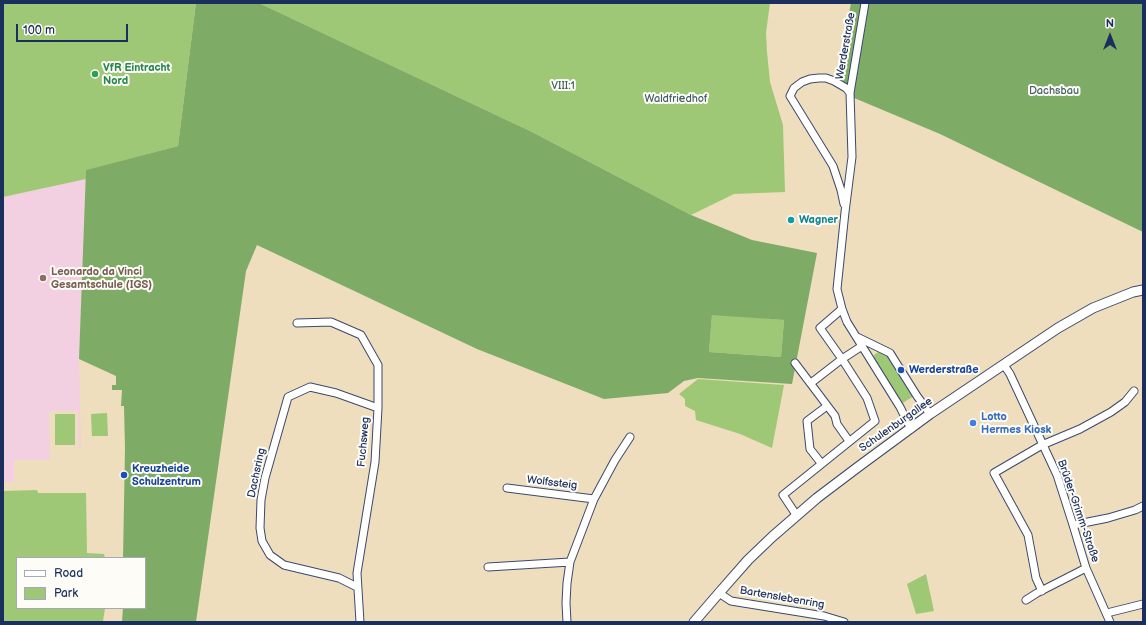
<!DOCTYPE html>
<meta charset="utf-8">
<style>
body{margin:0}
#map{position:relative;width:1146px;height:625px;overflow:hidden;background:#eedebd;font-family:"Balsamiq Sans",sans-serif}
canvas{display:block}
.frame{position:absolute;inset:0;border:4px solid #1b2f5e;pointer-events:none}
.legend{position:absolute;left:16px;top:557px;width:130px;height:52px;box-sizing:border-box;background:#fdfcf7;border:1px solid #a3aaba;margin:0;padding:5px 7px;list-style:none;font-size:12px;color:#1b2f5e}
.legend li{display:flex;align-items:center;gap:8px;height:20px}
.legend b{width:20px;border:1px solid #a3aaba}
.north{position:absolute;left:1090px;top:16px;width:40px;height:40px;-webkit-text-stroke:3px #fdfcf7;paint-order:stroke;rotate:0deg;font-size:11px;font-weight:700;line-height:16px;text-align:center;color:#1b2f5e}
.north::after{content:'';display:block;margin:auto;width:14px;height:18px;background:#1b2f5e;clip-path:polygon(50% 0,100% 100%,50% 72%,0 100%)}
.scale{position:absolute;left:16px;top:24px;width:112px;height:18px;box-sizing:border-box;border:2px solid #1b2f5e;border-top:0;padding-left:5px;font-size:12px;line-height:14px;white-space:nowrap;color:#1b2f5e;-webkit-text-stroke:3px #fdfcf7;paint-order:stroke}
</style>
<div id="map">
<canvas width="1146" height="625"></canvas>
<div class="frame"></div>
<ul class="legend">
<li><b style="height:5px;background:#fff"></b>Road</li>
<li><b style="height:11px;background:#9ec875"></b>Park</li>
</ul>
<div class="north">N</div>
<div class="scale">100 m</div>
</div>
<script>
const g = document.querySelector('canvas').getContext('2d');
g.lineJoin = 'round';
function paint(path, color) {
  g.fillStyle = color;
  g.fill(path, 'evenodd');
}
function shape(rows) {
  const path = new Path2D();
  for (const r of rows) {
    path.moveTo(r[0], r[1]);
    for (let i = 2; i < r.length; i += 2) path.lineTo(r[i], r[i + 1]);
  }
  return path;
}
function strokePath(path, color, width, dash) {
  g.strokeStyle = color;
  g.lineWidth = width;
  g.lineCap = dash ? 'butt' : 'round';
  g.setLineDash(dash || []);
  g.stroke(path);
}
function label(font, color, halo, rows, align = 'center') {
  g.font = font + ' "Balsamiq Sans",sans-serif';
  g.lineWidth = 4;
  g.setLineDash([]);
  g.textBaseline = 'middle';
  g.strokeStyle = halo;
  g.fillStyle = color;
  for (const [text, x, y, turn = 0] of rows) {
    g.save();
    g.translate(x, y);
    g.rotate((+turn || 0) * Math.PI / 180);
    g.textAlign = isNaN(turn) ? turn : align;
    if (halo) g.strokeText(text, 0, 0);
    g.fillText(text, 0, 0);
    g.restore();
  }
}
const built = shape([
 [86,179,79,359,81,449,79,449,78,411,49,411,50,460,14,460,14,482,3,482,3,197]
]);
const green = shape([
 [3,3,196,3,178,146,87,170,86,179,3,197],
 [259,3,770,3,766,33,767,52,770,82,783,125,785,192,734,194,691,215,532,132],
 [712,314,784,320,781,357,709,352],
 [878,352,886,355,890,358,914,396,901,404,874,361,874,355],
 [698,379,784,385,772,448,740,434,696,420,695,411,685,406,685,399,679,394],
 [917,406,919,410,919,413,916,416,912,417,909,416,907,413],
 [107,413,108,436,92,436,91,414],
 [55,414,75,414,75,445,55,445],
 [37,490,38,493,86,493,87,553,104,554,105,558,17,558,17,608,105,608,103,622,3,622,3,491],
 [926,574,934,611,916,614,907,584]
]);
const forest = shape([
 [196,3,259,3,532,132,691,215,752,240,817,253,792,384,698,378,684,381,668,393,604,399,477,349,257,245,246,271,196,622,122,622,123,608,145,608,145,558,123,558,125,449,124,406,121,406,122,390,112,390,112,385,116,385,116,376,79,359,86,170,178,146],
 [712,315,784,320,781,357,709,352],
 [851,3,1143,3,1143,232,940,134,847,95,841,72,846,30]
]);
const minor = shape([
 [865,3,850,93,852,157,845,212,837,289,842,309,847,322,900,407,911,429],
 [844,204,841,190,833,166,790,96,794,88,802,82,810,79,819,78,826,78,834,81,846,88,850,93],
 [297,323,331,322,361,335,378,365,378,408,375,462,357,573,360,622],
 [857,337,890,353,917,396,930,414],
 [795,363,835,416,837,424,849,441],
 [1004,365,1010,374,1057,475,1073,525,1086,568,1110,622],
 [811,383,842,359,862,346],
 [821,463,810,449,807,421,827,406],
 [507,488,594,499],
 [797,516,783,495,875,421,867,398,842,359,820,328,842,309],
 [1073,525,1108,518,1135,510,1143,506],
 [488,567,570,562],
 [357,587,339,578,284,565,270,555,262,541,260,528,261,500,265,478,288,397,310,387,336,393,378,408],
 [1042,591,1036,578,1028,535,994,473,1042,445,1080,429,1111,412,1125,402,1134,391],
 [719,593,731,601,824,616,844,622],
 [1026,600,1037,593,1086,568],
 [1107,613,1143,604],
 [567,622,566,603,567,583,570,562,594,499,615,460,630,437]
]);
const tertiary = shape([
 [694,622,719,593,748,560,772,537,817,498,858,467,930,414,1058,328,1093,308,1133,292,1143,290]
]);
const markers = [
 [95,74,4,"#2e9e5b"],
 [791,220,4,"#0f9aa8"],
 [43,278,4,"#8d6e63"],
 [901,370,4,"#1a4fb4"],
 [973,423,4,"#3f7fe0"],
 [124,475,4,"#1a4fb4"]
];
const streetNames = [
 ["Werderstraße",846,46,-80],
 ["Schulenburgallee",896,425,-35],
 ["Fuchsweg",364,442,-85],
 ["Dachsring",257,473,-78],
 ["Wolfssteig",552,483,7],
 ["Brüder-Grimm-Straße",1078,511,71],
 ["Bartenslebenring",782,598,10]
];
const leisureNames = [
 ["VfR Eintracht",103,68],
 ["Nord",103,81]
];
const parkNames = [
 ["VIII:1",563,86],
 ["Dachsbau",1054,91],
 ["Waldfriedhof",676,99]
];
const cultureNames = [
 ["Wagner",799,220]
];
const educationNames = [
 ["Leonardo da Vinci",51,272],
 ["Gesamtschule (IGS)",51,285]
];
const transitNames = [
 ["Werderstraße",909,370],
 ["Kreuzheide",132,469],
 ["Schulzentrum",132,482]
];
const shopNames = [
 ["Lotto",981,417],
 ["Hermes Kiosk",981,430]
];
paint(built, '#f2cfe1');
paint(green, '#9ec875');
paint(forest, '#7eac66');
strokePath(minor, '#3b496c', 9);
strokePath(tertiary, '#3b496c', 11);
strokePath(minor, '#fff', 7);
strokePath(tertiary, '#fff', 9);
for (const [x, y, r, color] of markers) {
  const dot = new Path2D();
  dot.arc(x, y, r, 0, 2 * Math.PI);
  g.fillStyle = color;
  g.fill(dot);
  strokePath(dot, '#fdfcf7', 1.5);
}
label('11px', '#1b2f5e', '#fdfcf7', streetNames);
label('bold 11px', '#27864d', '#fdfcf7', leisureNames, 'left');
label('11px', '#425d65', '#fdfcf7', parkNames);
label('bold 11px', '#0d838f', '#fdfcf7', cultureNames, 'left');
label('bold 11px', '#785e54', '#fdfcf7', educationNames, 'left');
label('bold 11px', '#164399', '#fdfcf7', transitNames, 'left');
label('bold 11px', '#366cbe', '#fdfcf7', shopNames, 'left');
</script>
